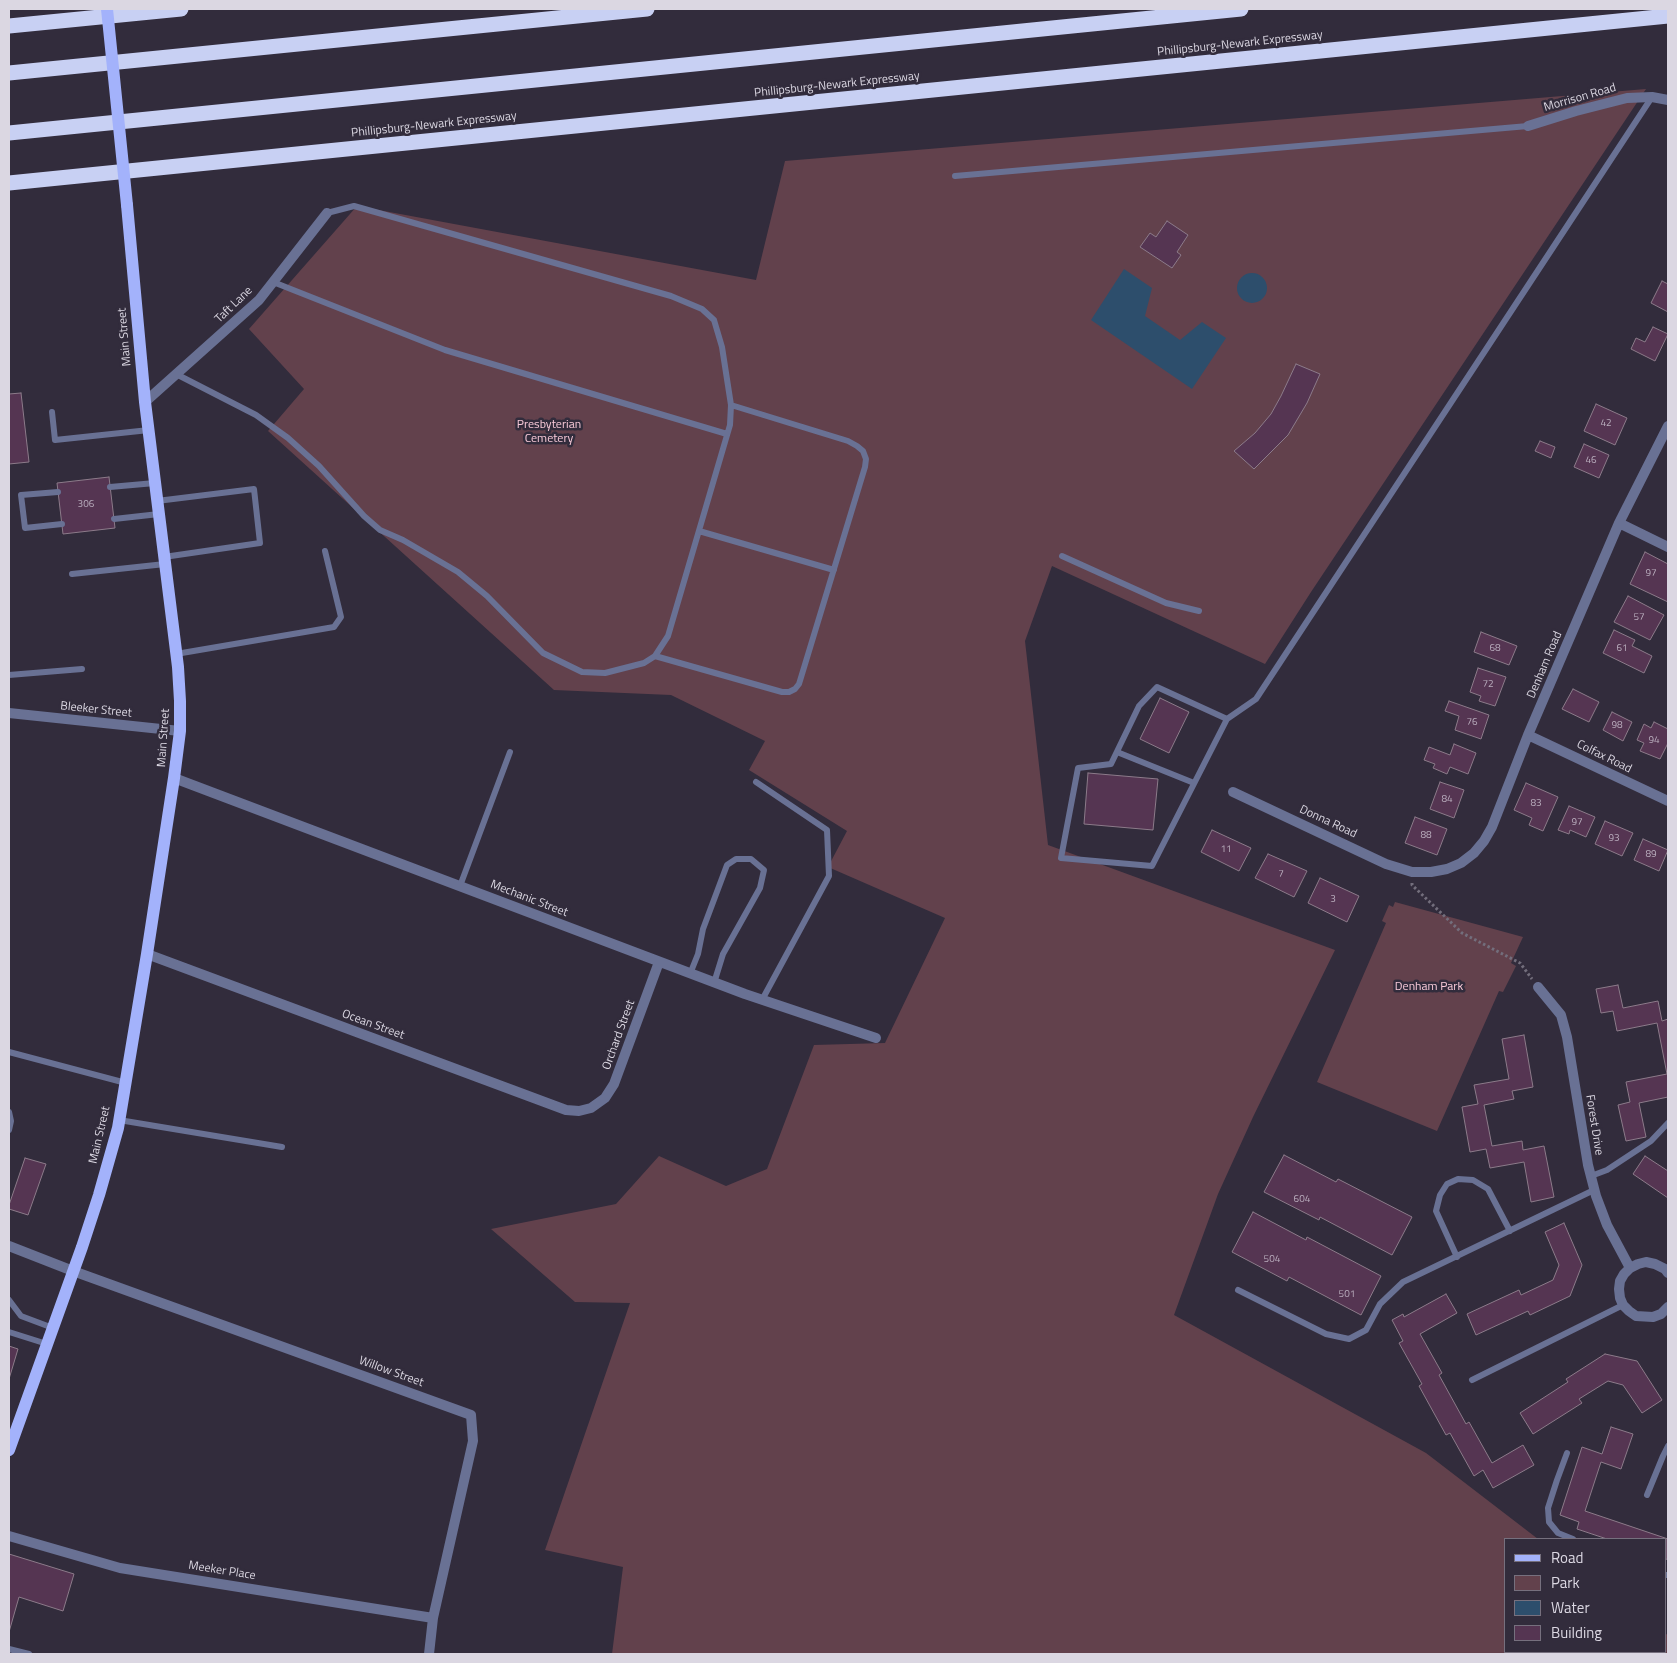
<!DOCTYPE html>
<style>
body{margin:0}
#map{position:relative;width:1677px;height:1663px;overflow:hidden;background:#322c3c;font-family:"Titillium Web",sans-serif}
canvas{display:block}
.frame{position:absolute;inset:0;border:10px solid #dbd7e2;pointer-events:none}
.legend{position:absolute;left:1504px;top:1538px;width:162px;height:115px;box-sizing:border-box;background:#322c3c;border:1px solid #76707e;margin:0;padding:6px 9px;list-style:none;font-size:15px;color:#dbd7e2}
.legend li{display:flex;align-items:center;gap:10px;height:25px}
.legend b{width:25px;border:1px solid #76707e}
</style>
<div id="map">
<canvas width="1677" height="1663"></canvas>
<div class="frame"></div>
<ul class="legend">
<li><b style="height:6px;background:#a3b2fb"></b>Road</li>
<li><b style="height:14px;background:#62414c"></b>Park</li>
<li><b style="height:14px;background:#2d4e6c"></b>Water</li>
<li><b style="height:14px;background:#553552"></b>Building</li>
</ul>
</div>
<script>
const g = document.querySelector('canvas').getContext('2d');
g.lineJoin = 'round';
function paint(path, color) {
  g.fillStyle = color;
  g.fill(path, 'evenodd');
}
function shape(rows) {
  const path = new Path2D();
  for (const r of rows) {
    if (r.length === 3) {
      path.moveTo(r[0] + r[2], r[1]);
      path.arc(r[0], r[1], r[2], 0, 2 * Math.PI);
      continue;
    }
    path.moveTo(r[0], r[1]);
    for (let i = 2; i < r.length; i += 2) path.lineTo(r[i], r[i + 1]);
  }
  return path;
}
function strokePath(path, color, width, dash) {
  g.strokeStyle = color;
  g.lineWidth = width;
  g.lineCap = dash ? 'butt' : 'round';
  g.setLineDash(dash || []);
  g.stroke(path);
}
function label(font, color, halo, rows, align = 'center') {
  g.font = font + ' "Titillium Web",sans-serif';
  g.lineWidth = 5;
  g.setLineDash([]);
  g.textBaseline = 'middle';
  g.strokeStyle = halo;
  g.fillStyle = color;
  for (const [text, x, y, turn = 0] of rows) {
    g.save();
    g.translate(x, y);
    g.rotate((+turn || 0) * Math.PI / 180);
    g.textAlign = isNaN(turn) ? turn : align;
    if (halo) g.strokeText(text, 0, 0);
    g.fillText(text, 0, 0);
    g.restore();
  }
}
const green = shape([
 [1646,89,1311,592,1265,664,1052,566,1025,641,1048,845,1335,950,1253,1117,1218,1194,1174,1315,1426,1453,1538,1539,1506,1539,1506,1652,1666,1652,1666,1634,1668,1635,1668,1654,612,1654,623,1567,545,1550,630,1303,575,1302,491,1229,616,1204,659,1156,726,1186,767,1169,814,1045,885,1043,945,918,828,867,847,831,749,770,765,741,671,695,554,690,268,431,304,389,249,329,357,206,756,280,785,161],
 [1395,902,1523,937,1511,963,1516,966,1503,992,1499,991,1437,1131,1317,1082,1386,923,1382,921,1389,905,1393,907]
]);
const water = shape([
 [1124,269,1152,288,1145,316,1180,340,1202,322,1226,338,1192,389,1091,320],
 [1252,288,15]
]);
const building = shape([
 [1167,221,1188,235,1177,252,1181,255,1172,268,1140,247,1150,233,1156,237,1167,221],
 [1662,281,1668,284,1668,312,1651,303,1662,281],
 [1653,327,1668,334,1655,361,1631,349,1636,338,1645,342,1653,327],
 [1296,364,1320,374,1307,403,1288,435,1254,469,1234,451,1255,433,1271,414,1281,396,1296,364],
 [21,393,29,462,9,464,9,394,21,393],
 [1596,404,1627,418,1615,445,1584,431,1596,404],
 [1540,441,1555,447,1551,458,1535,451,1540,441],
 [1584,444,1609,455,1599,478,1574,467,1584,444],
 [109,477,115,528,63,534,57,483,109,477],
 [1645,552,1668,564,1668,602,1630,584,1645,552],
 [1628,596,1664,615,1650,640,1614,622,1628,596],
 [1614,630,1635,640,1632,646,1652,656,1644,673,1603,653,1614,630],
 [1481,632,1517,646,1509,665,1474,652,1481,632],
 [1478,668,1506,677,1495,706,1479,701,1481,696,1470,692,1478,668],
 [1573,689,1599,702,1589,722,1562,709,1573,689],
 [1160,698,1189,712,1169,753,1140,739,1160,698],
 [1449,701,1489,715,1481,739,1455,730,1459,716,1445,711,1449,701],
 [1612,712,1632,722,1623,741,1603,730,1612,712],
 [1654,722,1668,729,1668,743,1660,759,1640,751,1644,743,1637,740,1644,724,1651,728,1654,722],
 [1454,744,1476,753,1468,774,1450,767,1447,774,1433,768,1435,764,1424,760,1429,747,1450,755,1454,744],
 [1088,773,1158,779,1153,830,1084,824,1088,773],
 [1440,782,1464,790,1454,818,1430,809,1440,782],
 [1526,783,1558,797,1543,831,1529,825,1532,818,1514,810,1526,783],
 [1569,806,1595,817,1586,837,1570,830,1569,834,1558,830,1569,806],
 [1415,817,1447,829,1437,855,1405,843,1415,817],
 [1605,821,1633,833,1622,856,1595,844,1605,821],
 [1212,830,1251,848,1239,871,1201,852,1212,830],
 [1643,839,1668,850,1659,871,1634,860,1643,839],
 [1268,854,1307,871,1294,897,1255,878,1268,854],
 [1320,878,1359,896,1347,922,1308,903,1320,878],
 [1618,985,1623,1008,1658,1001,1662,1021,1668,1019,1668,1097,1639,1103,1646,1137,1626,1141,1618,1105,1630,1102,1626,1082,1667,1074,1657,1023,1617,1031,1613,1011,1601,1013,1596,989,1618,985],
 [1524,1035,1533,1087,1512,1091,1514,1099,1484,1105,1492,1146,1522,1141,1523,1150,1544,1146,1554,1197,1531,1202,1524,1162,1490,1168,1486,1149,1470,1152,1462,1107,1478,1104,1474,1085,1509,1079,1502,1039,1524,1035],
 [1284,1155,1336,1182,1338,1179,1412,1217,1392,1255,1320,1217,1319,1220,1264,1192,1284,1155],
 [1645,1156,1668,1171,1668,1198,1633,1174,1645,1156],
 [25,1158,46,1164,28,1215,9,1209,9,1205,25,1158],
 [1253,1212,1306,1240,1307,1237,1381,1276,1361,1315,1289,1277,1287,1281,1232,1252,1253,1212],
 [1564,1223,1582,1265,1570,1296,1530,1315,1528,1311,1476,1335,1467,1314,1519,1290,1521,1295,1553,1280,1559,1265,1545,1232,1564,1223],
 [1446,1294,1457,1313,1420,1334,1442,1373,1439,1375,1466,1424,1469,1422,1492,1463,1523,1445,1534,1465,1493,1488,1483,1470,1474,1476,1450,1433,1446,1435,1419,1386,1422,1384,1399,1343,1403,1341,1392,1320,1403,1314,1404,1317,1446,1294],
 [9,1346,18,1349,9,1379,9,1346],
 [1605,1354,1637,1361,1662,1400,1642,1413,1623,1385,1608,1381,1579,1399,1582,1403,1533,1434,1520,1413,1568,1382,1566,1379,1605,1354],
 [1611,1427,1633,1434,1621,1469,1601,1462,1585,1511,1668,1539,1668,1560,1666,1559,1666,1539,1607,1539,1577,1529,1579,1522,1560,1515,1582,1447,1602,1454,1611,1427],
 [9,1554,74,1574,63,1611,19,1597,9,1632,9,1554]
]);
const path = shape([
 [1412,883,1412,885,1462,933,1520,963,1532,979]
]);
const service = shape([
 [955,176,1528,126],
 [273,282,445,350,727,434],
 [176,374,256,415,288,438,319,466,364,516,380,530,403,540,458,572,487,596,543,653,582,672,605,673,644,663,655,656,668,636,730,425,731,405,722,347,714,320,702,309,671,296,354,206,327,213],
 [52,412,55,440,149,430],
 [110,487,155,483],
 [58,492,21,495,25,528,62,524],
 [157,501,254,489,260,543,164,557],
 [114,519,159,514],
 [699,531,834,570],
 [1062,556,1166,603,1199,611],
 [72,574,165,564],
 [176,654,334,627,341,617,325,551],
 [655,656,782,692,789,692,795,689,799,684,865,467,866,459,863,451,857,446,848,441,731,405],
 [9,675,82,669],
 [1227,719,1157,687,1139,706,1111,764,1078,768,1061,858,1152,866,1227,719,1256,699,1652,97],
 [1117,752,1194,783],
 [756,782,827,830,829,876,762,1000],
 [460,886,510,752],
 [690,974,698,954,703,929,727,865,736,859,751,859,764,870,760,888,723,954,714,983],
 [9,1052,126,1083],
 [9,1112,11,1121,9,1130],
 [119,1120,282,1147],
 [1591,1176,1607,1170,1651,1141,1668,1123],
 [1457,1257,1436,1211,1440,1195,1447,1184,1458,1179,1473,1180,1488,1189,1510,1231],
 [1238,1290,1326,1334,1349,1339,1366,1330,1380,1304,1403,1282,1594,1190],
 [9,1300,21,1316,53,1328],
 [9,1332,47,1344],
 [1472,1380,1623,1305],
 [1567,1453,1557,1480,1548,1508,1549,1522,1558,1533,1573,1539],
 [1647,1495,1663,1456,1668,1446],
 [1666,1575,1668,1575],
 [9,1649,29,1654]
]);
const minor = shape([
 [1528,126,1576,111,1627,98,1652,97,1668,100],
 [145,402,259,300,327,213],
 [1619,523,1668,547],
 [9,713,180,731],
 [1528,735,1668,801],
 [174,778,745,994,876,1038],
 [1233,792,1386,864,1412,872,1431,872,1447,869,1461,863,1474,853,1484,841,1492,827,1528,735,1619,523,1668,426],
 [147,954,566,1110,579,1111,591,1108,605,1098,614,1084,659,962],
 [1538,987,1561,1015,1567,1037,1588,1165,1596,1196,1607,1225,1630,1268],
 [9,1246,73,1271,471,1415,473,1441,433,1618,429,1654],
 [1668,1273,1665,1269,1655,1264,1646,1262,1638,1264,1630,1268,1624,1274,1620,1281,1619,1289,1620,1298,1623,1305,1629,1311,1636,1316,1653,1317,1661,1314,1668,1307],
 [9,1536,120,1568,433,1618]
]);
const primary = shape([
 [9,1450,82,1247,99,1195,118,1128,147,954,174,778,180,731,180,701,178,667,145,402,127,205]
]);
const motorway = shape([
 [9,26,181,9],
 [9,73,647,9],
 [9,133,1241,9],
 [9,183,1668,16]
]);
const primaryBridge = shape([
 [107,9,127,205]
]);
const numberNames = [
 ["42",1606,424],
 ["46",1591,461],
 ["306",86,505],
 ["97",1651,574],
 ["57",1639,618],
 ["68",1495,649],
 ["61",1622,649],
 ["72",1488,685],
 ["76",1472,723],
 ["98",1617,726],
 ["94",1654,741],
 ["84",1447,800],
 ["83",1536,804],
 ["97",1577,823],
 ["88",1426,836],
 ["93",1614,839],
 ["11",1226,850],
 ["89",1651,855],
 ["7",1281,875],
 ["3",1333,900],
 ["604",1302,1200],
 ["504",1272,1260],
 ["501",1347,1295]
];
const streetNames = [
 ["Phillipsburg-Newark Expressway",1240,44,-6],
 ["Phillipsburg-Newark Expressway",837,85,-6],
 ["Morrison Road",1580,98,-16],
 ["Phillipsburg-Newark Expressway",434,125,-6],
 ["Taft Lane",234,305,-44],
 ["Main Street",125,337,-95],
 ["Denham Road",1545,665,-67],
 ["Bleeker Street",96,710,6],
 ["Main Street",164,738,-86],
 ["Colfax Road",1604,757,26],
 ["Donna Road",1328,822,25],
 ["Mechanic Street",529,899,21],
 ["Ocean Street",373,1025,20],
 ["Orchard Street",619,1035,-70],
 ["Forest Drive",1594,1125,81],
 ["Main Street",100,1135,-77],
 ["Willow Street",391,1372,20],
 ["Meeker Place",222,1571,9]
];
const parkNames = [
 ["Presbyterian",549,425],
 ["Cemetery",549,439],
 ["Denham Park",1429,987]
];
paint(green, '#62414c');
paint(water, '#2d4e6c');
paint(building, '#553552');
strokePath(building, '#8c7b8a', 1);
strokePath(path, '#736e7c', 3, [2.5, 2.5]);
strokePath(service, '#697194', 6);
strokePath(minor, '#697194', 10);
strokePath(primary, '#a3b2fb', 12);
strokePath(motorway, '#c8d0f3', 15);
strokePath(primaryBridge, '#a3b2fb', 12);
label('10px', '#baaebe', null, numberNames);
label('12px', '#dbd7e2', '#322c3c', streetNames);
label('12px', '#f9cad9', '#322c3c', parkNames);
</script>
